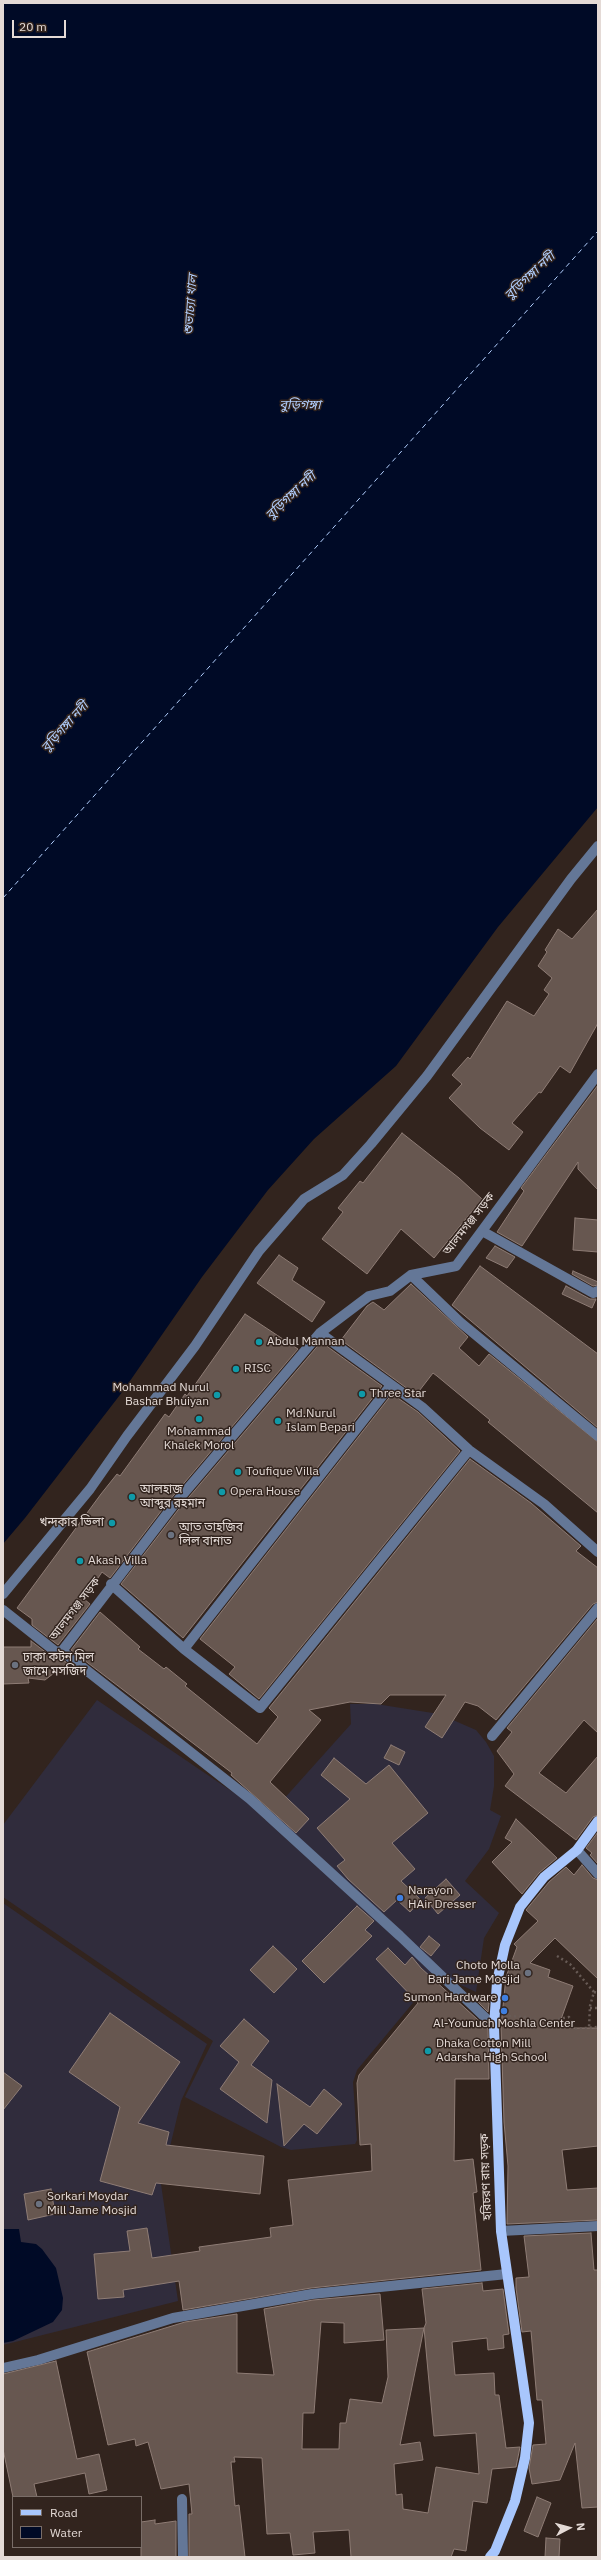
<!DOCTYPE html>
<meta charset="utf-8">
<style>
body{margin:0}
#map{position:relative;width:601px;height:2560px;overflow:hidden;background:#32241e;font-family:"IBM Plex Sans",sans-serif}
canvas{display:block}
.frame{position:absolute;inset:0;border:4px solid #e4dad6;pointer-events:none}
.legend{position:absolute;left:12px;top:2496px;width:130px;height:52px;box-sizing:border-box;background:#32241e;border:1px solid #796d68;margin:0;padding:5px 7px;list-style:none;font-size:12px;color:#e4dad6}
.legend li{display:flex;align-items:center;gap:8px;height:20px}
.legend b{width:20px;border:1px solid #796d68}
.north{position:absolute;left:549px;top:2508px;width:40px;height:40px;-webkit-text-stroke:3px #32241e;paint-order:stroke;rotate:84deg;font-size:11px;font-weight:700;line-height:16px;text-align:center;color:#e4dad6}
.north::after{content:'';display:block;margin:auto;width:14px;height:18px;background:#e4dad6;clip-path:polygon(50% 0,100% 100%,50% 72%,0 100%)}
.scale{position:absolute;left:12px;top:20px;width:54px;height:18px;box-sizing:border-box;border:2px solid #e4dad6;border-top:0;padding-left:5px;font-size:12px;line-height:14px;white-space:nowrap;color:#e4dad6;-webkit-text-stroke:3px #32241e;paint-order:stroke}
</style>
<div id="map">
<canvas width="601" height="2560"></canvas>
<div class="frame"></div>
<ul class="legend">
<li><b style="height:5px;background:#a8c6fc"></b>Road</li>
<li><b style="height:11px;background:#000a26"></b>Water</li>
</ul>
<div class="north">N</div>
<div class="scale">20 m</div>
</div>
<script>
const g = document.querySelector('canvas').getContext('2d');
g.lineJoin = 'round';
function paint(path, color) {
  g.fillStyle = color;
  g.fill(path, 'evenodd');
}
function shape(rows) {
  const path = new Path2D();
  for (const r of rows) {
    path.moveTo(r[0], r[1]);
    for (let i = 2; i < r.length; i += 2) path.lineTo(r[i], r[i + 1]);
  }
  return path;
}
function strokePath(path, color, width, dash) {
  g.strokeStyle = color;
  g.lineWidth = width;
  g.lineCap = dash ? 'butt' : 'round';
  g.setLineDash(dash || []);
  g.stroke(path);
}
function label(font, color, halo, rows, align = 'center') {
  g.font = font + ' "IBM Plex Sans","Noto Sans Bengali",sans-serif';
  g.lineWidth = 3;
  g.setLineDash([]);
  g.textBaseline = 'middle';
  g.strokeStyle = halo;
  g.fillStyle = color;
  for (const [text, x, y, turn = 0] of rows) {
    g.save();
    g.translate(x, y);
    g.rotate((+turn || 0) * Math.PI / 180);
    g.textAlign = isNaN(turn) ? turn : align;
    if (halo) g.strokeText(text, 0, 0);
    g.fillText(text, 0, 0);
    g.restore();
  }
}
const industrial = shape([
 [97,1700,249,1803,265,1820,351,1724,350,1704,376,1704,439,1714,476,1730,486,1742,494,1756,494,1786,490,1810,501,1816,489,1849,465,1881,499,1913,484,1938,476,1992,437,1974,357,2070,353,2082,357,2140,355,2144,291,2150,281,2147,185,2097,213,2041,3,1897,3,1825],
 [3,1903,207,2044,181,2101,161,2184,178,2301,3,2345]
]);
const water = shape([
 [3,3,598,3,598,807,498,927,396,1066,314,1139,268,1190,202,1277,123,1391,25,1518,3,1544],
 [3,2229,19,2229,21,2242,36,2244,42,2249,56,2268,63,2298,62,2310,53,2322,13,2341,3,2343]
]);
const ferry = shape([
 [3,898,598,231]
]);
const building = shape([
 [598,909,598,1023,570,1073,560,1066,541,1093,539,1092,512,1123,523,1132,509,1150,480,1128,449,1098,462,1084,452,1075,468,1057,470,1059,507,1001,534,1016,549,994,544,990,552,978,538,966,547,952,545,950,558,929,572,939,598,909],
 [598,1085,598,1190,578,1169,578,1162,522,1246,497,1232,524,1191,521,1188,598,1085],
 [402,1133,459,1178,482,1199,434,1258,401,1229,367,1274,322,1239,343,1212,338,1208,360,1181,363,1183,402,1133],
 [575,1218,598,1220,598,1252,573,1250,575,1218],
 [495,1246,515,1257,507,1268,486,1258,495,1246],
 [279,1255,298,1268,292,1280,325,1302,312,1322,257,1283,279,1255],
 [480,1266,598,1354,598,1428,452,1305,480,1266],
 [573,1271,598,1282,598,1285,593,1286,572,1274,573,1271],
 [411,1284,468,1337,459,1348,479,1366,489,1354,598,1442,598,1513,488,1422,490,1420,437,1376,433,1373,416,1395,341,1340,367,1306,373,1302,384,1310,411,1284],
 [566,1286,590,1299,596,1299,592,1308,562,1294,566,1286],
 [245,1314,298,1349,168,1502,110,1578,102,1572,84,1599,90,1604,58,1645,32,1625,32,1619,17,1608,101,1494,117,1474,120,1476,165,1414,169,1417,185,1394,187,1396,245,1314],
 [321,1342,382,1386,183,1638,121,1584,178,1510,321,1342],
 [392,1394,418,1412,460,1451,259,1699,229,1674,235,1667,200,1639,392,1394],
 [470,1459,531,1503,581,1546,576,1551,598,1568,598,1602,593,1604,496,1720,478,1706,465,1702,442,1738,425,1727,446,1695,390,1695,381,1704,350,1702,309,1710,321,1720,270,1782,309,1819,296,1833,231,1775,232,1773,71,1650,100,1612,140,1647,138,1649,164,1669,166,1667,187,1684,185,1686,257,1744,278,1717,269,1708,470,1459],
 [598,1618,598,1733,584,1720,539,1773,566,1793,598,1756,598,1815,593,1817,576,1840,505,1786,514,1774,497,1751,512,1732,507,1728,598,1618],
 [31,1641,52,1657,60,1658,67,1663,45,1680,28,1678,29,1683,3,1684,3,1647,31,1647,31,1641],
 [391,1745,405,1752,399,1765,384,1758,391,1745],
 [334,1758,366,1784,389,1765,428,1813,392,1843,415,1869,401,1881,421,1900,410,1912,397,1900,384,1912,348,1879,337,1866,345,1860,317,1828,350,1799,321,1775,334,1758],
 [516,1819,557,1858,539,1873,522,1894,492,1862,512,1842,505,1838,516,1819],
 [598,1832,598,1864,590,1855,592,1853,586,1848,598,1832],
 [582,1865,593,1878,598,1880,598,1979,555,1938,530,1963,550,1970,548,1977,573,1986,560,2022,569,2021,570,2028,598,2028,598,2146,562,2150,567,2190,598,2188,598,2220,507,2224,508,2166,504,2122,501,2026,506,1977,517,1947,514,1944,538,1921,526,1910,549,1882,566,1867,574,1875,582,1865],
 [446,1879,460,1895,438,1914,425,1898,446,1879],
 [357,1906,374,1921,365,1930,372,1936,324,1983,302,1961,357,1906],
 [429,1936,440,1945,431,1956,420,1947,429,1936],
 [273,1946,297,1969,274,1993,250,1970,273,1946],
 [388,1948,405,1965,412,1957,421,1968,488,2029,489,2079,455,2079,454,2161,473,2159,477,2192,473,2193,481,2270,311,2288,183,2310,179,2281,123,2290,124,2297,98,2299,94,2254,130,2251,127,2231,147,2228,152,2258,200,2251,199,2247,271,2237,270,2228,293,2225,288,2180,372,2171,371,2144,360,2145,357,2083,359,2075,418,2003,376,1959,388,1948],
 [471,1995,489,2003,488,2012,471,1995],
 [110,2013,180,2062,138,2123,169,2132,166,2145,264,2156,260,2194,156,2183,152,2195,100,2181,120,2107,69,2072,110,2013],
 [244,2019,269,2041,251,2065,272,2080,267,2123,220,2089,239,2062,220,2046,244,2019],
 [3,2072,22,2086,3,2110,3,2072],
 [277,2084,310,2107,324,2089,342,2104,317,2134,304,2124,284,2146,277,2084],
 [51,2189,55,2214,28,2220,24,2194,51,2189],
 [591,2233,594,2270,598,2270,598,2507,582,2508,575,2443,560,2480,532,2484,529,2468,533,2445,546,2444,542,2400,537,2400,531,2331,522,2332,516,2288,516,2278,529,2277,524,2236,591,2233],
 [482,2283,483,2291,503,2289,509,2334,503,2335,504,2348,488,2350,487,2338,452,2342,455,2375,494,2373,495,2395,499,2395,506,2448,520,2447,516,2467,492,2469,487,2503,473,2501,466,2551,454,2549,451,2557,351,2557,349,2530,313,2532,315,2553,293,2555,290,2533,267,2534,262,2458,234,2457,235,2462,231,2462,235,2506,239,2505,245,2557,189,2557,189,2514,192,2514,189,2484,161,2489,148,2442,136,2446,135,2439,108,2445,87,2352,185,2322,237,2314,237,2373,274,2375,264,2309,313,2300,380,2294,384,2340,344,2343,344,2323,321,2322,314,2413,303,2413,302,2449,339,2449,340,2423,346,2423,350,2399,382,2403,388,2377,386,2330,424,2328,400,2445,420,2442,423,2460,394,2464,396,2495,402,2494,403,2509,428,2513,436,2467,479,2474,476,2433,434,2436,424,2328,426,2323,422,2289,482,2283],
 [56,2361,77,2459,99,2454,107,2490,89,2494,85,2473,34,2484,37,2497,13,2497,3,2449,3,2374,56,2361],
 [537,2497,551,2503,538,2537,524,2531,537,2497],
 [155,2520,155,2524,176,2521,176,2557,141,2557,141,2522,155,2520],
 [546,2538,560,2539,559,2557,545,2557,546,2538]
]);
const path = shape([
 [557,1956,570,1964,594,1992,590,2006,589,2027],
 [594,1992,598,1993],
 [590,2008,598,2008],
 [509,2016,525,2017,543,2022,569,2017,574,2029,598,2027]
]);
const minor = shape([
 [482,1231,593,1293,598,1291],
 [411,1275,460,1322,598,1436],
 [320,1333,422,1407,469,1450,544,1504,598,1552],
 [111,1584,184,1649,260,1708,469,1450],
 [3,1594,90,1489,127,1436,195,1346,259,1251,304,1199,343,1175,371,1144,427,1076,571,879,598,846],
 [3,1610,56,1652,62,1651,173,1506,320,1333,369,1296,390,1291,411,1275,456,1266,598,1074],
 [184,1649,391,1385],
 [62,1651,250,1799,400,1936,494,2026],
 [492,1736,598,1608],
 [577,1850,598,1874],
 [501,2231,598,2226],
 [3,2368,38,2360,173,2318,312,2294,507,2274],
 [182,2499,183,2557]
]);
const major = shape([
 [490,2557,495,2551,515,2501,525,2458,529,2423,501,2231,494,2026,497,1982,505,1945,520,1907,544,1877,577,1850,598,1821]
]);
const markers = [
 [259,1342,4,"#0f9aa8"],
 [236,1369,4,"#0f9aa8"],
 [362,1394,4,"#0f9aa8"],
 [217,1395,4,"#0f9aa8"],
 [199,1419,4,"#0f9aa8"],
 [278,1421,4,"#0f9aa8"],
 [238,1472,4,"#0f9aa8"],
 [222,1492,4,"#0f9aa8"],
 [132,1497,4,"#0f9aa8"],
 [112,1523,4,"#0f9aa8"],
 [171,1535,4,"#6b7280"],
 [80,1561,4,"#0f9aa8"],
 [15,1665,4,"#6b7280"],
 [400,1898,4,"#3f7fe0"],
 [528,1973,4,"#6b7280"],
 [505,1998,4,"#3f7fe0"],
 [504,2011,4,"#3f7fe0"],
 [428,2051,4,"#0f9aa8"],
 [39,2204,4,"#6b7280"]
];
const streetNames = [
 ["আলমগঞ্জ সড়ক",469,1224,-52],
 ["আলমগঞ্জ সড়ক",75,1609,-53],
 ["হরিচরণ রায় সড়ক",486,2177,-92]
];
const poiNames = [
 ["Abdul Mannan",267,1342],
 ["RISC",244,1369],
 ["Mohammad Nurul",209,1388,"right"],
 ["Bashar Bhuiyan",209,1402,"right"],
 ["Three Star",370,1394],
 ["Md.Nurul",286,1414],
 ["Islam Bepari",286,1428],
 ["Mohammad",199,1432,"center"],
 ["Khalek Morol",199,1446,"center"],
 ["Toufique Villa",246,1472],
 ["আলহাজ",140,1490],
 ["আব্দুর রহমান",140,1504],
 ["Opera House",230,1492],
 ["খন্দকার ভিলা",104,1523,"right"],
 ["আত তাহজিব",179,1528],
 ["লিল বানাত",179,1542],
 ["Akash Villa",88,1561],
 ["ঢাকা কটন মিল",23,1658],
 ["জামে মসজিদ",23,1672],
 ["Narayon",408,1891],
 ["HAir Dresser",408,1905],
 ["Choto Molla",520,1966,"right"],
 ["Bari Jame Mosjid",520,1980,"right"],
 ["Sumon Hardware",497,1998,"right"],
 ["Al-Younuch Moshla Center",504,2024,"center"],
 ["Dhaka Cotton Mill",436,2044],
 ["Adarsha High School",436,2058],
 ["Sorkari Moydar",47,2197],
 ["Mill Jame Mosjid",47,2211]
];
const waterNames = [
 ["বুড়িগঙ্গা নদী",530,276,-43],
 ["শুভাঢ্যা খাল",191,305,-86],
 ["বুড়িগঙ্গা",300,405],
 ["বুড়িগঙ্গা নদী",291,496,-43],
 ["বুড়িগঙ্গা নদী",65,727,-48]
];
paint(industrial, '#302c3c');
paint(water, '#000a26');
strokePath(ferry, '#b1cefd', 1, [5, 4]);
paint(building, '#675750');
strokePath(building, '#8e7c75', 1);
strokePath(path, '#685b56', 2.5, [2, 3]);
strokePath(minor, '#647797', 10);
strokePath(major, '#a8c6fc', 10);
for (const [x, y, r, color] of markers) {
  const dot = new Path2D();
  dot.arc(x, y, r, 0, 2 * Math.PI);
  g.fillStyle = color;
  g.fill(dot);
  strokePath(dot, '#32241e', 1.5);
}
label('12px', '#e4dad6', '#32241e', streetNames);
label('12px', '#e4dad6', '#32241e', poiNames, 'left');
label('italic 13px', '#b1cefd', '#32241e', waterNames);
</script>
